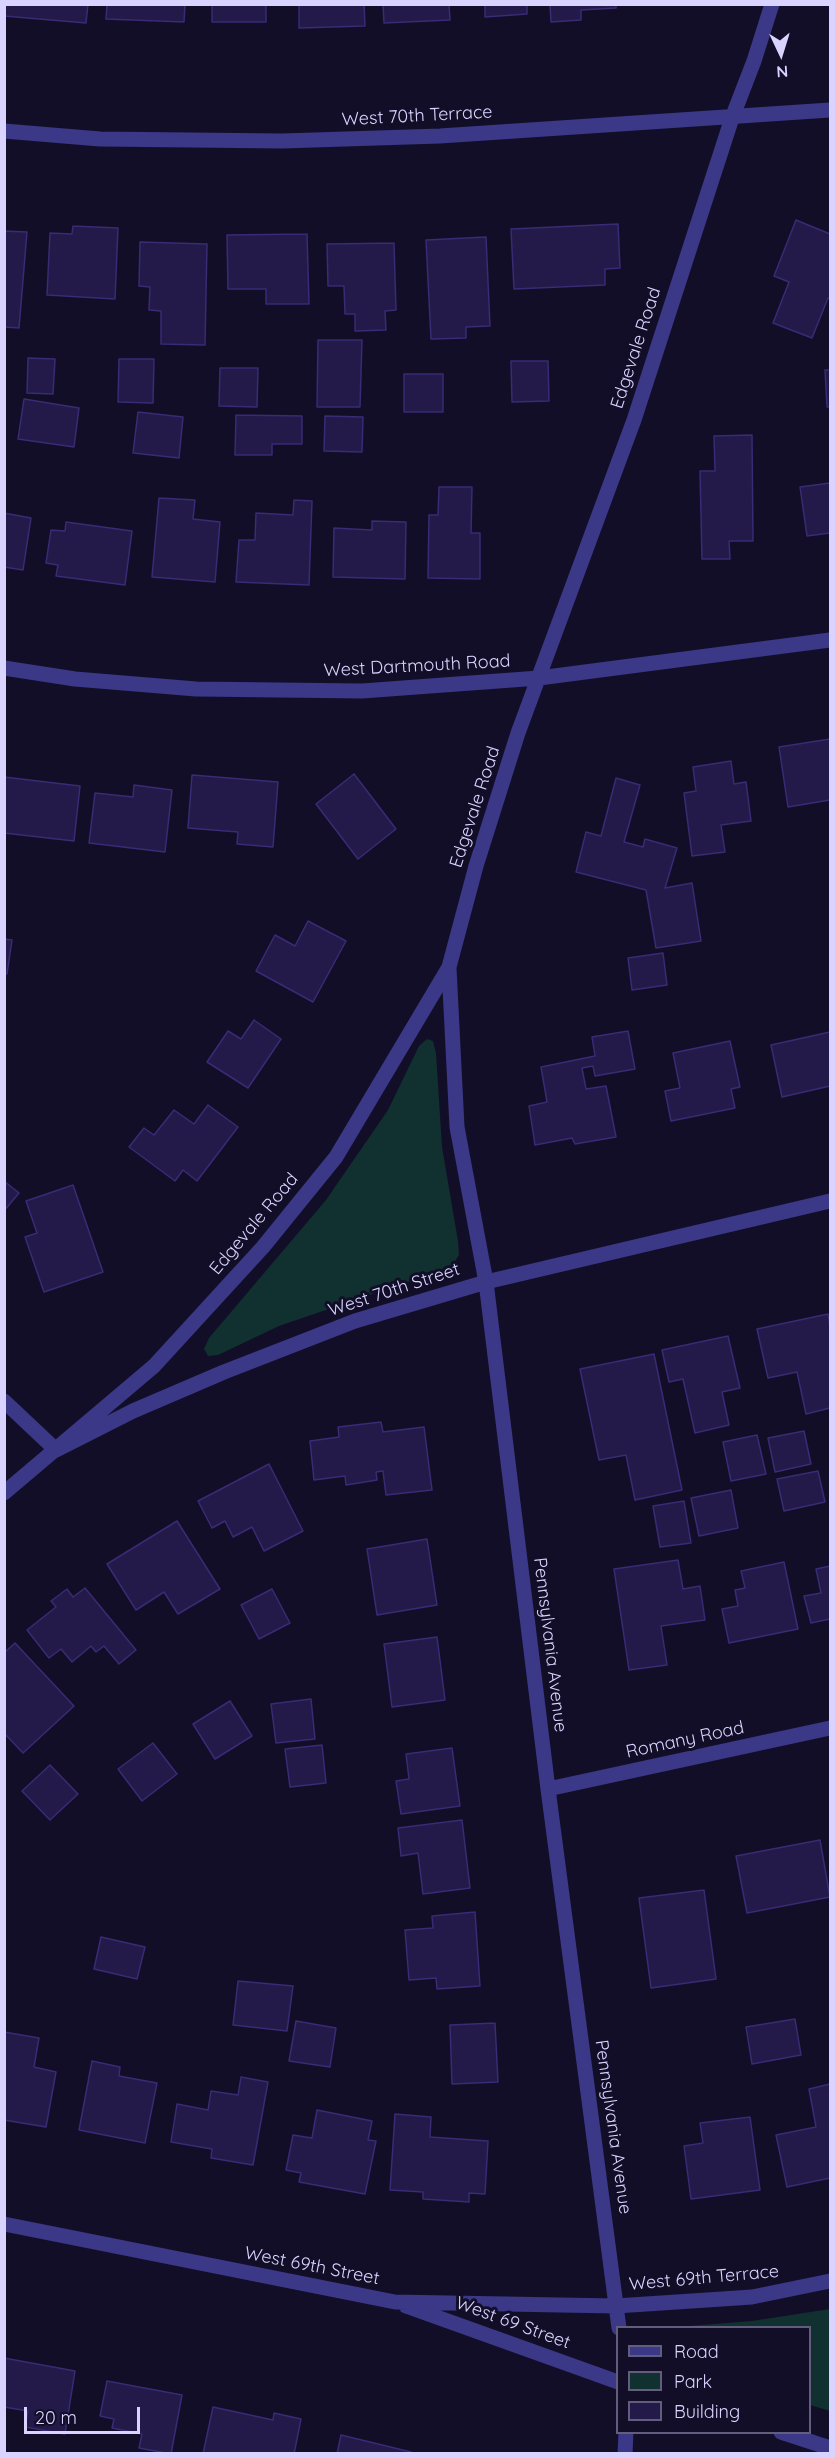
<!DOCTYPE html>
<style>
body{margin:0}
#map{position:relative;width:835px;height:2458px;overflow:hidden;background:#120e27;font-family:Quicksand,sans-serif}
canvas{display:block}
.frame{position:absolute;inset:0;border:6px solid #d9d4ff;pointer-events:none}
.legend{position:absolute;left:616px;top:2326px;width:195px;height:108px;box-sizing:border-box;background:#120e27;border:2px solid #625d7d;margin:0;padding:8px 10px;list-style:none;font-size:18px;color:#d9d4ff}
.legend li{display:flex;align-items:center;gap:12px;height:30px}
.legend b{width:30px;border:2px solid #625d7d}
.north{position:absolute;left:751px;top:24px;width:60px;height:60px;-webkit-text-stroke:4px #120e27;paint-order:stroke;rotate:176deg;font-size:16px;font-weight:700;line-height:24px;text-align:center;color:#d9d4ff}
.north::after{content:'';display:block;margin:auto;width:21px;height:27px;background:#d9d4ff;clip-path:polygon(50% 0,100% 100%,50% 72%,0 100%)}
.scale{position:absolute;left:24px;top:2407px;width:116px;height:27px;box-sizing:border-box;border:3px solid #d9d4ff;border-top:0;padding-left:8px;font-size:18px;line-height:21px;white-space:nowrap;color:#d9d4ff;-webkit-text-stroke:4px #120e27;paint-order:stroke}
</style>
<div id="map">
<canvas width="835" height="2458"></canvas>
<div class="frame"></div>
<ul class="legend">
<li><b style="height:8px;background:#3a3887"></b>Road</li>
<li><b style="height:16px;background:#113130"></b>Park</li>
<li><b style="height:16px;background:#231a49"></b>Building</li>
</ul>
<div class="north">N</div>
<div class="scale">20 m</div>
</div>
<script>
const g = document.querySelector('canvas').getContext('2d');
g.lineJoin = 'round';
function paint(path, color) {
  g.fillStyle = color;
  g.fill(path, 'evenodd');
}
function shape(rows) {
  const path = new Path2D();
  for (const r of rows) {
    path.moveTo(r[0], r[1]);
    for (let i = 2; i < r.length; i += 2) path.lineTo(r[i], r[i + 1]);
  }
  return path;
}
function strokePath(path, color, width, dash) {
  g.strokeStyle = color;
  g.lineWidth = width;
  g.lineCap = dash ? 'butt' : 'round';
  g.setLineDash(dash || []);
  g.stroke(path);
}
function label(font, color, halo, rows, align = 'center') {
  g.font = font + ' Quicksand,sans-serif';
  g.lineWidth = 6;
  g.setLineDash([]);
  g.textBaseline = 'middle';
  g.strokeStyle = halo;
  g.fillStyle = color;
  for (const [text, x, y, turn = 0] of rows) {
    g.save();
    g.translate(x, y);
    g.rotate((+turn || 0) * Math.PI / 180);
    g.textAlign = isNaN(turn) ? turn : align;
    if (halo) g.strokeText(text, 0, 0);
    g.fillText(text, 0, 0);
    g.restore();
  }
}
const green = shape([
 [427,1039,433,1041,436,1053,442,1147,458,1241,459,1255,453,1264,440,1271,279,1326,218,1355,208,1356,204,1349,209,1338,326,1200,388,1110,419,1046],
 [830,2309,830,2411,810,2405,810,2328,676,2327,752,2321]
]);
const building = shape([
 [5,4,88,4,86,23,4,16,5,4],
 [107,4,185,4,184,22,106,19,107,4],
 [212,4,266,4,266,22,212,22,212,4],
 [299,4,364,4,365,26,299,28,299,4],
 [383,4,449,4,450,20,384,23,383,4],
 [485,4,527,4,527,14,485,17,485,4],
 [550,4,616,4,616,8,581,10,581,20,551,22,550,4],
 [796,220,830,234,830,299,828,298,812,338,773,323,789,282,774,276,796,220],
 [618,224,620,268,605,269,605,285,514,289,511,229,618,224],
 [73,226,118,228,115,299,47,295,50,233,72,234,73,226],
 [4,231,27,232,19,328,4,327,4,231],
 [307,234,309,304,266,304,266,289,228,289,227,235,307,234],
 [486,237,490,326,466,327,466,338,431,339,426,240,486,237],
 [140,242,207,244,205,345,161,344,161,311,149,310,150,287,139,286,140,242],
 [394,243,396,310,385,311,386,330,355,331,355,314,345,314,344,286,328,286,327,244,394,243],
 [318,340,362,340,360,407,317,407,318,340],
 [28,358,55,359,53,394,27,393,28,358],
 [119,359,154,359,153,403,118,402,119,359],
 [511,361,548,361,549,401,512,402,511,361],
 [220,368,258,368,257,407,219,406,220,368],
 [825,370,830,370,830,407,827,407,825,370],
 [404,374,443,374,443,412,404,412,404,374],
 [24,399,79,408,74,447,18,439,24,399],
 [138,412,183,417,179,458,133,453,138,412],
 [236,415,302,416,302,444,272,444,272,455,235,455,236,415],
 [325,416,363,417,362,452,324,451,325,416],
 [752,435,753,541,729,541,730,559,702,559,700,471,715,471,714,436,752,435],
 [830,483,830,533,807,536,800,487,830,483],
 [439,487,472,487,471,533,480,533,480,579,428,578,429,515,438,515,439,487],
 [159,498,195,500,193,519,220,522,215,582,152,577,159,498],
 [294,500,312,501,309,585,236,582,239,540,255,540,256,513,293,515,294,500],
 [4,513,31,518,23,570,4,567,4,513],
 [372,521,406,522,405,579,333,577,334,528,372,530,372,521],
 [66,522,132,531,125,585,56,576,58,565,46,563,51,530,65,531,66,522],
 [830,739,830,800,788,807,779,747,830,739],
 [731,761,734,784,746,782,751,821,721,825,725,852,692,856,684,793,696,791,693,767,731,761],
 [354,774,396,829,358,859,316,804,354,774],
 [192,775,278,782,273,847,237,844,238,832,188,828,192,775],
 [4,777,80,786,74,841,4,833,4,777],
 [616,778,640,785,624,842,643,847,645,839,677,848,665,888,692,883,701,941,656,948,646,890,576,872,586,832,601,836,616,778],
 [134,785,172,790,165,852,89,843,95,793,133,797,134,785],
 [308,921,346,941,313,1002,256,971,275,935,295,946,308,921],
 [4,939,12,940,7,974,4,974,4,939],
 [663,953,667,985,632,990,628,958,663,953],
 [254,1020,281,1039,248,1088,207,1062,228,1031,241,1039,254,1020],
 [628,1031,635,1069,595,1076,593,1066,582,1068,586,1089,606,1086,616,1137,575,1144,572,1138,535,1145,529,1106,547,1102,541,1067,595,1056,592,1037,628,1031],
 [830,1032,830,1086,782,1097,771,1045,830,1032],
 [730,1041,740,1087,731,1089,735,1108,671,1121,665,1091,680,1088,673,1053,730,1041],
 [208,1105,238,1127,197,1181,183,1170,175,1181,129,1147,144,1128,154,1135,174,1110,194,1124,208,1105],
 [4,1181,19,1193,4,1211,4,1181],
 [73,1185,103,1272,44,1292,25,1237,37,1233,26,1201,73,1185],
 [828,1314,830,1327,830,1408,806,1414,797,1372,768,1378,757,1329,828,1314],
 [728,1336,740,1388,722,1392,729,1425,695,1433,683,1379,669,1382,662,1350,728,1336],
 [654,1354,682,1490,635,1500,626,1455,599,1460,580,1369,654,1354],
 [381,1422,383,1432,424,1427,432,1490,386,1495,383,1471,376,1472,377,1480,346,1485,345,1476,314,1480,310,1441,339,1437,338,1427,381,1422],
 [804,1431,811,1464,775,1472,768,1438,804,1431],
 [757,1435,766,1474,731,1481,723,1442,757,1435],
 [269,1464,303,1531,264,1551,252,1527,233,1537,225,1521,212,1528,198,1501,269,1464],
 [818,1471,825,1502,784,1511,777,1479,818,1471],
 [731,1490,738,1528,699,1536,691,1498,731,1490],
 [684,1501,691,1543,660,1547,653,1506,684,1501],
 [177,1521,220,1589,178,1614,164,1592,136,1610,107,1564,177,1521],
 [427,1539,437,1605,377,1615,367,1549,427,1539],
 [678,1560,683,1589,700,1586,705,1620,661,1626,667,1665,629,1670,614,1569,678,1560],
 [784,1562,798,1629,729,1643,722,1609,738,1606,735,1590,745,1588,741,1571,784,1562],
 [830,1566,830,1619,811,1623,804,1596,821,1593,816,1569,830,1566],
 [85,1588,136,1650,119,1664,104,1646,96,1652,91,1646,72,1662,61,1649,49,1658,27,1630,56,1607,51,1601,67,1589,73,1597,85,1588],
 [272,1589,290,1623,259,1639,241,1605,272,1589],
 [437,1637,445,1700,392,1707,384,1644,437,1637],
 [15,1643,74,1706,23,1753,4,1733,4,1653,15,1643],
 [311,1699,315,1739,276,1743,271,1704,311,1699],
 [230,1701,252,1736,215,1759,193,1724,230,1701],
 [153,1743,177,1774,142,1801,118,1769,153,1743],
 [322,1745,326,1783,290,1787,285,1749,322,1745],
 [452,1748,460,1806,401,1814,396,1781,409,1779,406,1754,452,1748],
 [50,1765,78,1794,50,1820,22,1791,50,1765],
 [462,1820,470,1888,423,1894,418,1853,401,1856,398,1828,462,1820],
 [820,1840,830,1897,747,1913,736,1856,820,1840],
 [704,1890,716,1979,651,1988,639,1898,704,1890],
 [475,1912,480,1986,437,1989,436,1978,409,1980,405,1930,433,1928,432,1916,475,1912],
 [101,1937,145,1947,137,1979,94,1969,101,1937],
 [238,1981,293,1986,287,2031,233,2025,238,1981],
 [795,2019,801,2055,752,2064,746,2027,795,2019],
 [296,2021,336,2028,330,2067,289,2061,296,2021],
 [495,2023,498,2082,452,2084,450,2025,495,2023],
 [4,2032,39,2038,34,2067,56,2072,46,2127,4,2120,4,2032],
 [92,2061,120,2067,119,2076,157,2083,145,2143,79,2130,92,2061],
 [241,2077,268,2082,253,2165,211,2158,212,2149,171,2142,177,2104,208,2110,211,2091,238,2095,241,2077],
 [830,2084,830,2178,787,2187,776,2135,816,2127,809,2089,830,2084],
 [317,2110,372,2121,368,2140,376,2141,365,2194,299,2182,301,2173,286,2170,293,2135,312,2138,317,2110],
 [395,2114,431,2117,430,2137,488,2141,485,2194,469,2193,469,2202,423,2199,423,2192,390,2190,395,2114],
 [750,2117,760,2190,691,2199,684,2146,703,2143,700,2123,750,2117],
 [4,2358,75,2371,65,2434,25,2427,28,2411,4,2407,4,2358],
 [107,2381,182,2395,171,2454,139,2448,142,2434,112,2428,114,2419,100,2416,107,2381],
 [213,2407,273,2420,274,2413,301,2419,294,2454,203,2454,213,2407],
 [341,2435,411,2452,411,2454,337,2454,341,2435]
]);
const minor = shape([
 [4,131,100,139,282,141,440,136,830,110],
 [4,668,75,679,196,689,362,691,539,678,830,640],
 [449,968,457,1127,486,1282,548,1789,619,2328],
 [4,1401,56,1450,133,1411,224,1372,355,1321,486,1282,830,1201],
 [4,1493,154,1366,263,1247,336,1157,449,967,476,866,518,733,634,420,732,118,754,61,772,4],
 [548,1789,830,1728],
 [4,2224,395,2302,616,2306,752,2297,830,2281],
 [406,2306,618,2382],
 [781,2432,830,2448],
 [625,2454,626,2432]
]);
const streetNames = [
 ["West 70th Terrace",417,116,-3],
 ["Edgevale Road",636,348,-72],
 ["West Dartmouth Road",417,666,-3],
 ["Edgevale Road",475,807,-72],
 ["Edgevale Road",254,1224,-50],
 ["West 70th Street",394,1290,-18],
 ["Pennsylvania Avenue",550,1645,83],
 ["Romany Road",685,1740,-12],
 ["Pennsylvania Avenue",613,2127,82],
 ["West 69th Street",312,2266,11],
 ["West 69th Terrace",704,2278,-5],
 ["West 69 Street",513,2323,20]
];
paint(green, '#113130');
paint(building, '#231a49');
strokePath(building, '#392b75', 1.5);
strokePath(minor, '#3a3887', 15);
label('18px', '#d9d4ff', '#120e27', streetNames);
</script>
